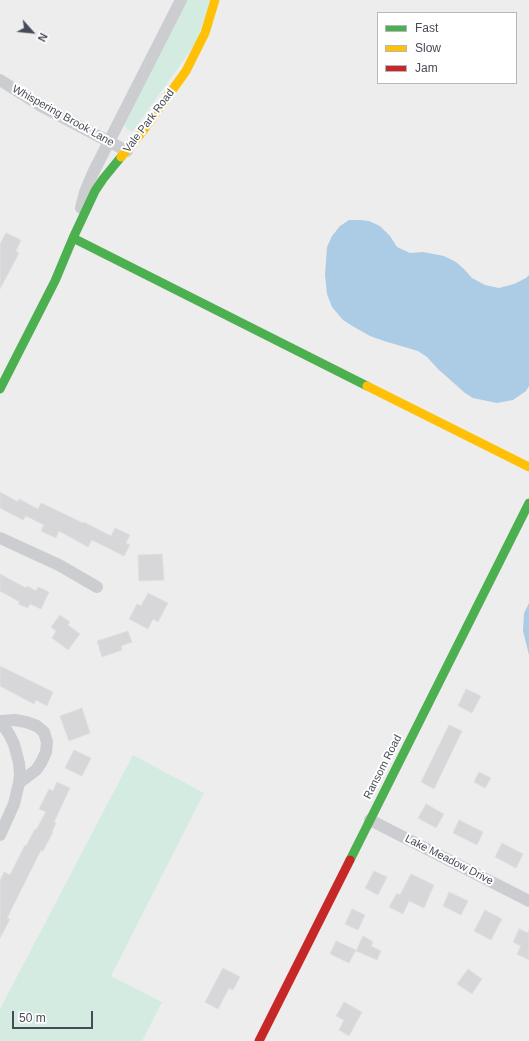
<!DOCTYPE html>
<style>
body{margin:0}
#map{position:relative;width:529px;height:1041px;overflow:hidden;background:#eeeded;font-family:Arial,sans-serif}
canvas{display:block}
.legend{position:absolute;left:377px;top:12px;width:140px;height:72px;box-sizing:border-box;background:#fff;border:1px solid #b5b7bc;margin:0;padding:5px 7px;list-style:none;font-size:12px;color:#474b57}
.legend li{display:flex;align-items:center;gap:8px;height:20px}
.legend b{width:20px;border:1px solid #b5b7bc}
.north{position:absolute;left:12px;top:12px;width:40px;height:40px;-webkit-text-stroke:3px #fff;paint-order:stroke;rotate:117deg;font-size:11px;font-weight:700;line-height:16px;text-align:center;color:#474b57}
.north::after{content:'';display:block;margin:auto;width:14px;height:18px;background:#474b57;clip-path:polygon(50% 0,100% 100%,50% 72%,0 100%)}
.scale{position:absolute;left:12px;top:1011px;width:81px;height:18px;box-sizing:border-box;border:2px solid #474b57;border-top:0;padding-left:5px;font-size:12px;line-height:14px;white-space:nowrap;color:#474b57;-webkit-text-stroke:3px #fff;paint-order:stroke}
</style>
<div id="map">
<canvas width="529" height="1041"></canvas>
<ul class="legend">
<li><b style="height:5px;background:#4caf50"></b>Fast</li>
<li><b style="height:5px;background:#ffc107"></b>Slow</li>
<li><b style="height:5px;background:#c62828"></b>Jam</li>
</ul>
<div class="north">N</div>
<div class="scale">50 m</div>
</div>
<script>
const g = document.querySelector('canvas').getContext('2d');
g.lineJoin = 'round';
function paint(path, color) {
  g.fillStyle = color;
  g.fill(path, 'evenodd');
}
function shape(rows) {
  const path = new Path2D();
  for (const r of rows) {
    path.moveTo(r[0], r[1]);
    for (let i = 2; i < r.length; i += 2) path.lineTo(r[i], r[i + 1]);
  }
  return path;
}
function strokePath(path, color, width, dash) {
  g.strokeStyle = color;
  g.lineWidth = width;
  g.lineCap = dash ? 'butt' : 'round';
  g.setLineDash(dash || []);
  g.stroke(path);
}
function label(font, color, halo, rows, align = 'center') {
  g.font = font + ' Arial,sans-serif';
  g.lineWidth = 4;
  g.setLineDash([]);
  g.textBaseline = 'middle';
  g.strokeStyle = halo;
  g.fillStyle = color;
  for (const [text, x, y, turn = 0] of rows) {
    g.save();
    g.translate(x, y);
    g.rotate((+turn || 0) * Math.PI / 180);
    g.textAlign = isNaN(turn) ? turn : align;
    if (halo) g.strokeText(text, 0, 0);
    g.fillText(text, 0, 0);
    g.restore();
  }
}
const green = shape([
 [185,0,211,0,196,43,133,131,131,131,127,129,124,124],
 [133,755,204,793,111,976,162,1002,142,1041,0,1041,0,1009]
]);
const water = shape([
 [349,220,360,220,369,221,380,226,390,236,397,247,410,253,423,252,444,256,456,262,464,269,472,278,485,285,499,288,514,284,526,278,529,275,529,386,526,391,513,400,497,403,473,398,465,393,438,369,427,357,418,351,384,341,370,336,354,327,343,320,332,307,327,294,325,275,327,247,332,236,340,226],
 [529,603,529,655,523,631,524,613]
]);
const building = shape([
 [6,233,21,240,16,251,19,253,0,289,0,244,6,233],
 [0,492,18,502,19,499,38,509,41,503,83,523,84,522,111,536,115,528,130,535,126,543,130,545,124,556,92,540,88,547,59,531,56,538,41,531,44,525,26,516,23,520,0,508,0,492],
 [162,554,164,580,139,581,138,555,162,554],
 [0,574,26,588,27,586,36,591,38,587,49,592,41,609,30,604,28,608,18,604,20,602,0,591,0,574],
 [148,593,168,603,158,622,153,619,148,629,129,619,137,604,141,606,148,593],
 [60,615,70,622,68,625,80,634,68,650,52,638,56,631,51,627,60,615],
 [128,631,132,642,121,646,122,650,102,657,97,641,128,631],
 [0,666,53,692,47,706,36,700,34,704,0,686,0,666],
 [466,689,481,696,472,713,458,706,466,689],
 [82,708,90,733,69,741,60,716,82,708],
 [449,725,462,731,434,789,421,782,449,725],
 [74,750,91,758,82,776,65,768,74,750],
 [479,772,491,778,485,788,474,782,479,772],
 [57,782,70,788,54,822,56,823,52,832,53,832,43,851,41,850,7,918,10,919,0,938,0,881,4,872,10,875,25,845,26,846,35,829,36,830,46,812,39,809,49,789,53,791,57,782],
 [426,804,444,814,436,828,418,818,426,804],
 [459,820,483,832,477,845,453,833,459,820],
 [502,843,523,854,516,868,495,857,502,843],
 [374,871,387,877,378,895,365,888,374,871],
 [411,874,434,885,424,908,409,901,403,914,389,907,397,893,400,895,411,874],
 [449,892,468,901,461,915,443,906,449,892],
 [352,909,365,915,358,930,345,924,352,909],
 [485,910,502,919,491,940,474,931,485,910],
 [519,929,528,933,529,930,529,960,517,954,521,946,513,942,519,929],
 [363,936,373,942,371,946,381,951,377,960,356,951,363,936],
 [336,941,356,950,349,963,330,954,336,941],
 [223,968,240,977,233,990,229,988,218,1009,205,1002,223,968],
 [468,969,482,979,472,994,457,984,468,969],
 [344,1002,362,1012,349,1036,339,1030,344,1020,336,1016,344,1002]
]);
const street = shape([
 [0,80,41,106,98,136,127,151],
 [81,208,85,192,93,173,181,0],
 [0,538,59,565,97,587],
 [0,721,9,734,14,744,19,763,20,774,19,783,14,804,0,835],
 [0,721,15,720,26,722,37,726,44,732,47,742,46,752,41,763,36,770,19,783],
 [370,820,529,901]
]);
const fast = shape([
 [73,238,367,386],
 [0,389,55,281,73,238,95,191,103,179,121,157],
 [350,860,529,503]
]);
const slow = shape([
 [121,157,142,132,186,71,205,33,215,0],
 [367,386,529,467]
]);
const jam = shape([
 [259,1041,350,860]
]);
const streetNames = [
 ["Whispering Brook Lane",63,116,29],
 ["Vale Park Road",149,121,-53],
 ["Ransom Road",383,767,-63],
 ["Lake Meadow Drive",449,860,27]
];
paint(green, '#d4ebe2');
paint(water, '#accbe5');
paint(building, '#d7d6d9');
strokePath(building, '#dfdfe0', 1);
strokePath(street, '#cccdd0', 12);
strokePath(fast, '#4caf50', 9);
strokePath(slow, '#ffc107', 9);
strokePath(jam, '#c62828', 9);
label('11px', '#474b57', '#fff', streetNames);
</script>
